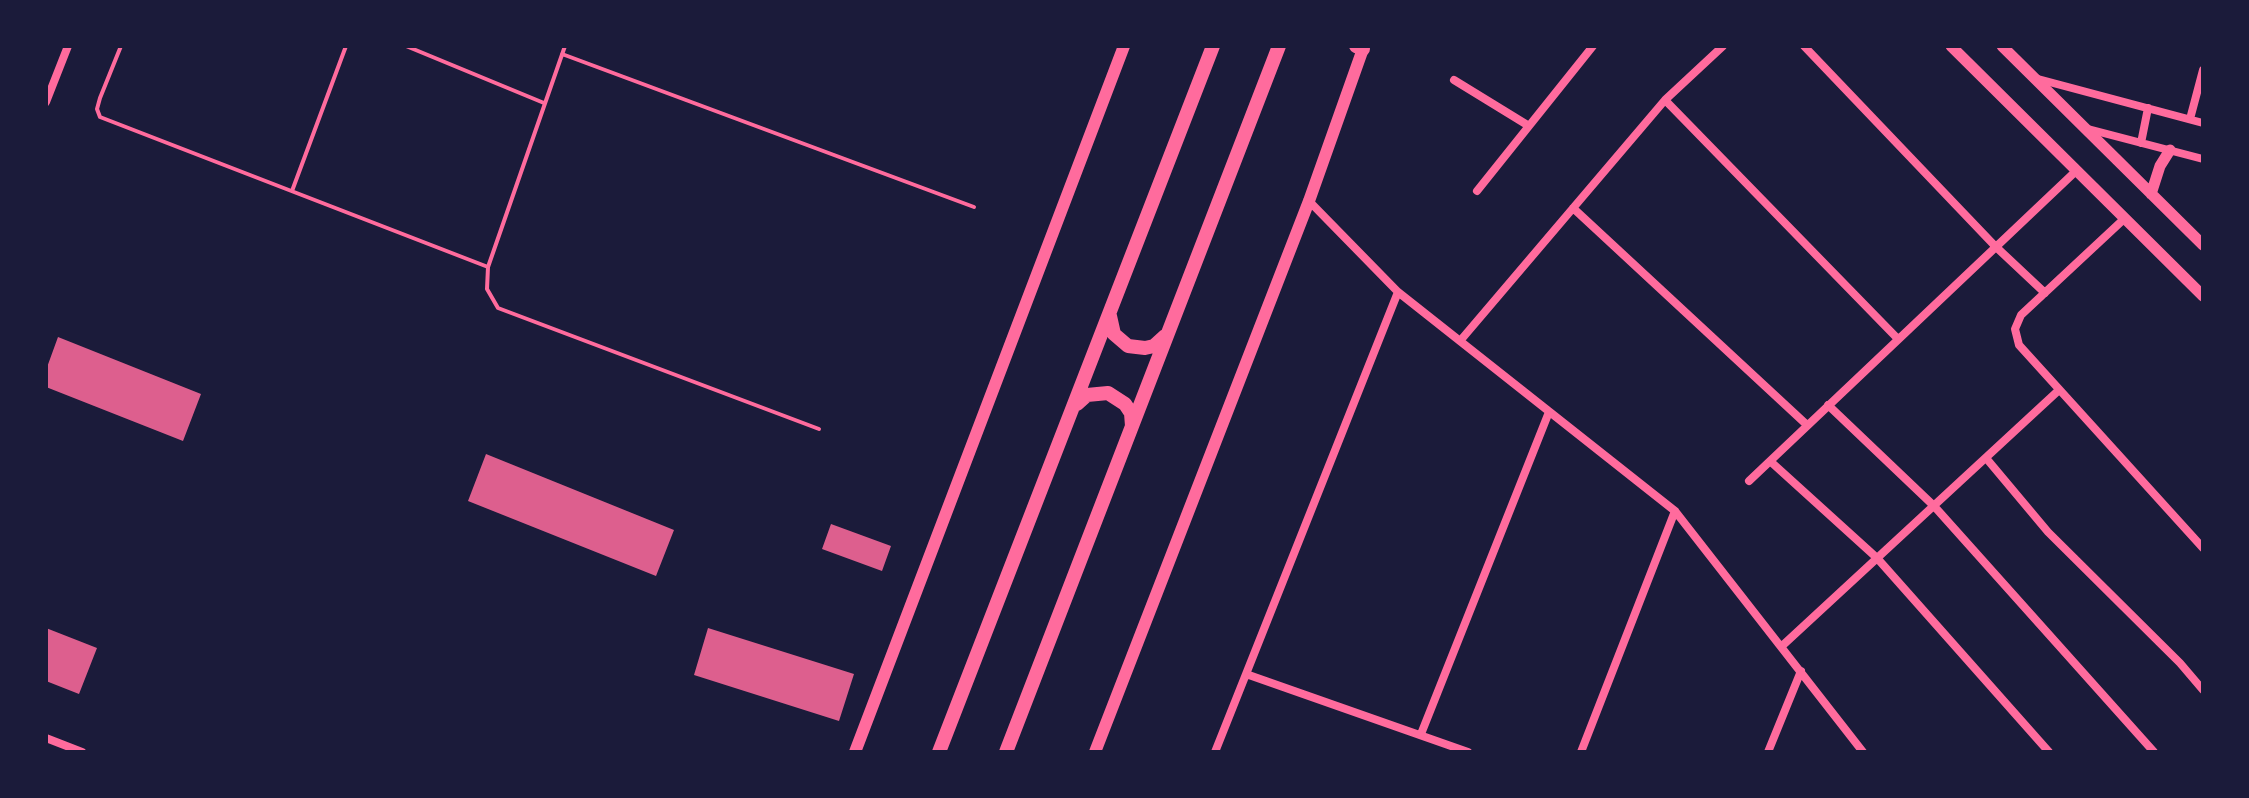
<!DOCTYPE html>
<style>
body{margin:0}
#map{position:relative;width:2249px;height:798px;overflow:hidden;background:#1b1b3a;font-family:Poppins,sans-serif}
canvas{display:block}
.frame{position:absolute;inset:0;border:48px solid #1b1b3a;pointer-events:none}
</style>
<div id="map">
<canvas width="2249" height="798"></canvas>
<div class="frame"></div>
</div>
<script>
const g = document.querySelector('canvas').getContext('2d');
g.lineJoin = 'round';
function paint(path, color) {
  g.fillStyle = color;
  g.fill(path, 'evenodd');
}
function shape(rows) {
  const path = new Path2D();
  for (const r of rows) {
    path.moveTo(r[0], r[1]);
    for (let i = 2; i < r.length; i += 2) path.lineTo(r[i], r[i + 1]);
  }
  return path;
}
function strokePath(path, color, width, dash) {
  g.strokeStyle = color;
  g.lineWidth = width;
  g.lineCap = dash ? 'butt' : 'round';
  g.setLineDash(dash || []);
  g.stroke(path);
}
const building = shape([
 [58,337,201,394,183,441,46,387,46,370],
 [486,454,674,530,656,576,468,501],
 [831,524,891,546,882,571,822,549],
 [46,628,97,648,79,694,46,681],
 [708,628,854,674,839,721,694,675]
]);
const service = shape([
 [121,46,100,98,97,109,100,117,488,267],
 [406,46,544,103],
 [565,46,488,267,487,289,498,308,819,429],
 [562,54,974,207],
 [292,191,346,46]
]);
const minor = shape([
 [1804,46,1995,246,2045,293],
 [2038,79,2203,123],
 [1454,80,1529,126],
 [1665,100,1897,338],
 [46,102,68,46],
 [2190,119,2203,70],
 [2088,129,2203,159],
 [2141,143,2148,108],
 [1477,191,1593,46],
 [1309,201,1398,292,1675,511,1863,752],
 [1573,208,1807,425],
 [2124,219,2021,315,2015,329,2019,345,2203,548],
 [1460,341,1665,100,1723,46],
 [1828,405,1934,506,2154,752],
 [1986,458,2048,532,2180,663,2203,690],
 [1770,461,1877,558,2049,752],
 [1749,481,2076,171],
 [1782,646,2059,390],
 [1246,674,1468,752],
 [1421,734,1549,412],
 [46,738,82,752],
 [1215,752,1398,292],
 [1581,752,1675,511],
 [1768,752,1801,671]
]);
const tertiary = shape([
 [1951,46,2203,296],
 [2002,46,2203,245],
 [2151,194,2160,166,2170,150]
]);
const secondary = shape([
 [855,752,1124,46],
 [1095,752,1309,201,1364,46]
]);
const trunk = shape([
 [1356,46,1363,49],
 [1110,316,1114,334,1128,346,1145,348,1154,346,1165,336],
 [1077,404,1087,395,1108,393,1125,404,1131,413,1132,426],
 [939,752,1213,46],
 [1006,752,1279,46]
]);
paint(building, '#dd5f8e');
strokePath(service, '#ff6b9d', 4);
strokePath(minor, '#ff6b9d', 8);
strokePath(tertiary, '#ff6b9d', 11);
strokePath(secondary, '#ff6b9d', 12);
strokePath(trunk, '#ff6b9d', 14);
</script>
